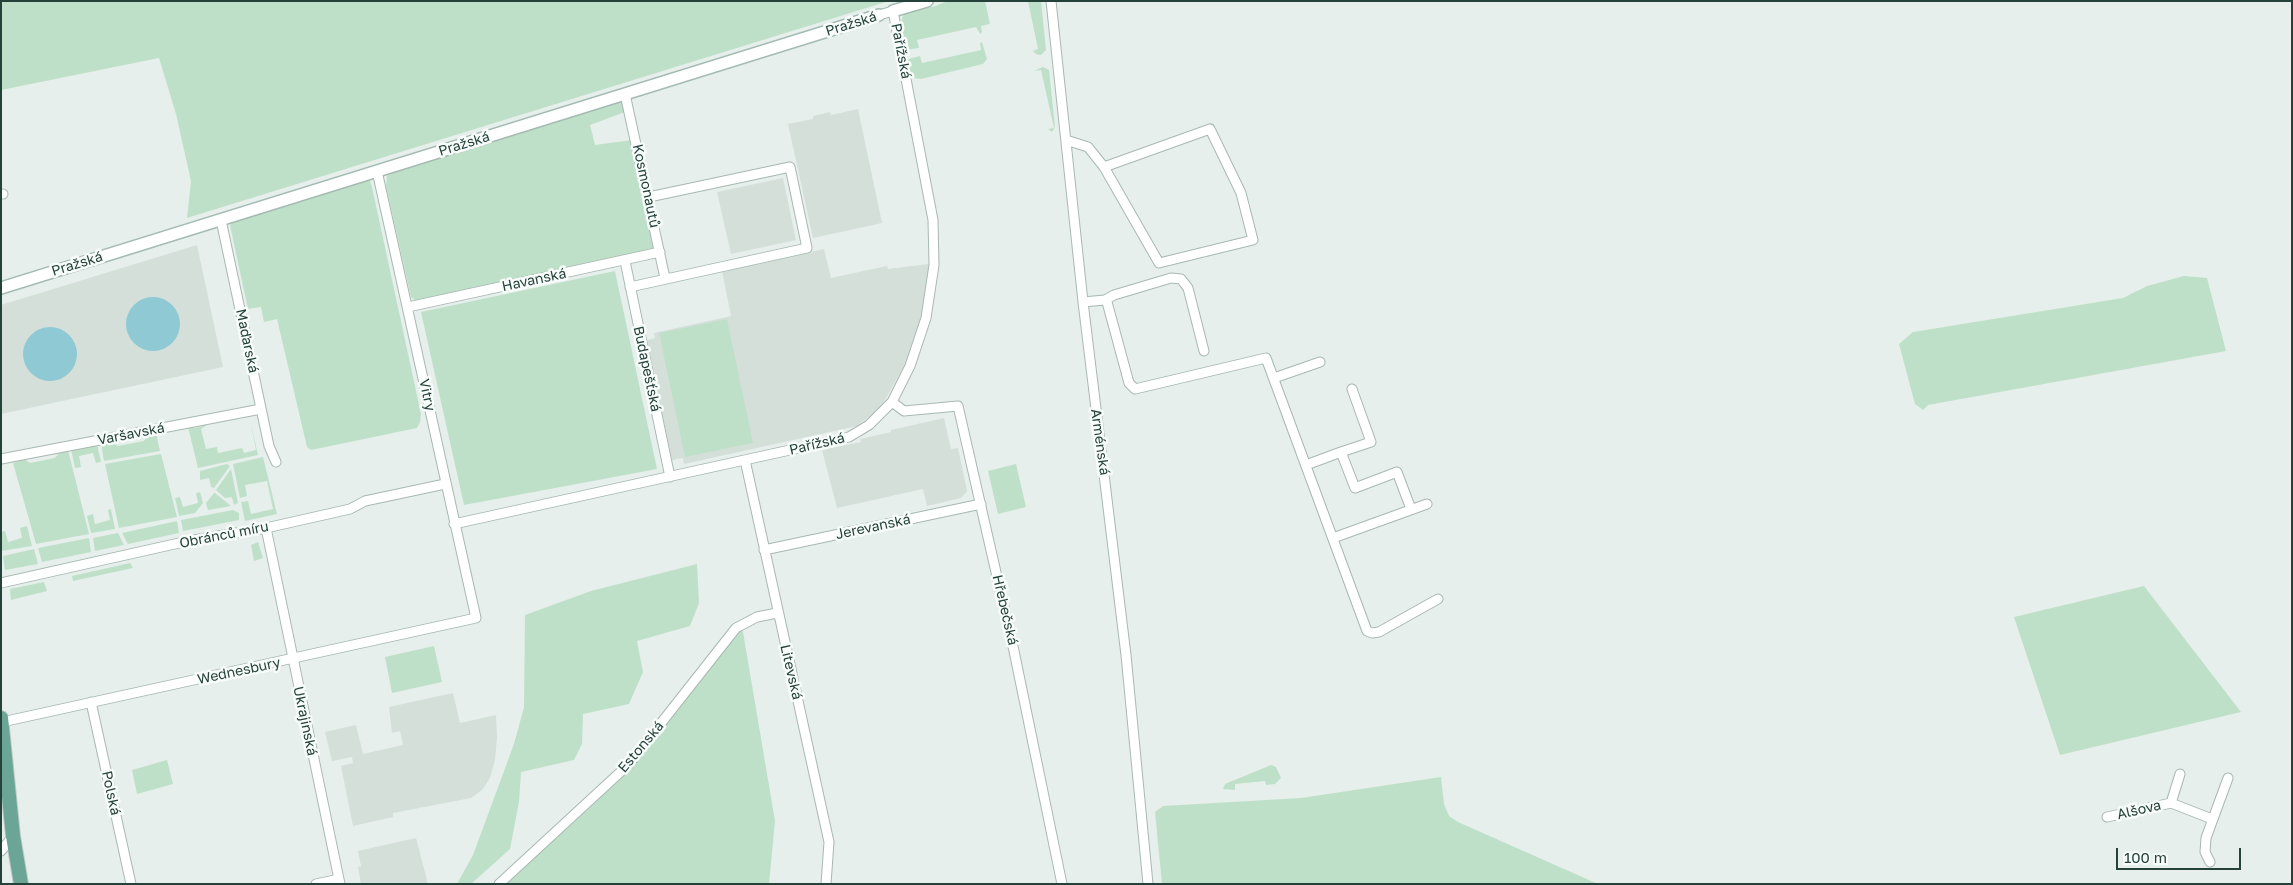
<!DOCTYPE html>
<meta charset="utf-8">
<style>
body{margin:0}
#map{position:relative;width:2293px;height:885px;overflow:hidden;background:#e6efeb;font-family:"Golos Text",sans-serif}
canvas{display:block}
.frame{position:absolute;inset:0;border:2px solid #24423a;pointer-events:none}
.scale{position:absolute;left:2116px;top:848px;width:125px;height:22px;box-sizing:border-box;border:2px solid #24423a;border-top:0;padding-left:6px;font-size:15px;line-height:18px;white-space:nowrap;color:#24423a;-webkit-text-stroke:4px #f7fbf9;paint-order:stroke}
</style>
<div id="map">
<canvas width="2293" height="885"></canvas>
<div class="frame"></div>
<div class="scale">100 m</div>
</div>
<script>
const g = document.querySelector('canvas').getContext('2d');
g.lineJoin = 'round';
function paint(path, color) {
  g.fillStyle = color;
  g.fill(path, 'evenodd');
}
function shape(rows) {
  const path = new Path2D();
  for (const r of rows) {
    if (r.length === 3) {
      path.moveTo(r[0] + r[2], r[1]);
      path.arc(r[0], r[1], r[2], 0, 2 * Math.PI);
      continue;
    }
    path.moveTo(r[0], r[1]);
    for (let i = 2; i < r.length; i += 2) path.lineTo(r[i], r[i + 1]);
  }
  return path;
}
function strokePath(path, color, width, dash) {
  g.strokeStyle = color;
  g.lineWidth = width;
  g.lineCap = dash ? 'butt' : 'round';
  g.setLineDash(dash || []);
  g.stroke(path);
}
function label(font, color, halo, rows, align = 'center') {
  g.font = font + ' "Golos Text",sans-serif';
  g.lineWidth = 5;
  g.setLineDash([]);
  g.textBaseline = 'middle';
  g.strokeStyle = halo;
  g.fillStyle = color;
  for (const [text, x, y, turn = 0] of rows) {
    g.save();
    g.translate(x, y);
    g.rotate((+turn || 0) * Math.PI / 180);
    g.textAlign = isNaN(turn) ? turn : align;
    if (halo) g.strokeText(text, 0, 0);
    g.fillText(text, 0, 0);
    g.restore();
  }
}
const built = shape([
 [858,109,882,223,813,238,788,124,813,119,813,116,830,112,831,115],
 [783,178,796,240,731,254,717,192],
 [197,245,223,367,1,414,1,305],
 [824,249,831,278,887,266,888,269,929,264,925,300,916,338,904,366,885,400,877,411,857,426,684,464,683,458,672,460,647,340,655,338,654,333,731,316,722,271],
 [944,418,951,449,958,448,967,491,961,498,927,506,923,489,837,508,822,450,861,442,860,439,891,432,891,430],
 [453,693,460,723,496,715,497,737,495,760,490,778,483,789,471,798,393,813,393,817,353,826,341,766,353,763,352,757,332,761,325,732,356,725,363,754,403,745,400,731,392,733,389,707],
 [416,838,428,884,361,884,358,867,361,866,358,851]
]);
const green = shape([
 [1,1,889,1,187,218,191,181,176,114,159,58,1,90],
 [948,1,985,1,990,24,981,26,982,32,980,34,976,27,917,40,919,48,905,50,900,25,904,13,924,5,933,7],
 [1028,1,1041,1,1046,50,1041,55,1036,54,1033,51,1038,49],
 [982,42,987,59,983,64,921,79,914,78,910,73,907,60,912,58,920,56,922,63,981,50,980,43],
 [1043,67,1049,70,1055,127,1052,132,1048,129,1054,128,1041,70,1034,71],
 [614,102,621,102,626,107,625,112,590,125,595,145,632,140,656,245,653,249,416,301,411,297,386,186,387,176,391,172],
 [366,180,370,181,372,187,421,414,420,422,417,428,311,450,307,447,277,319,264,322,261,307,248,309,230,225,235,220],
 [615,271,657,469,464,505,421,312],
 [2184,276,2207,278,2226,351,1928,405,1923,410,1915,404,1899,344,1913,332,2123,298,2147,286],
 [727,319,753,443,685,457,659,333],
 [203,424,207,425,201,429,206,449,217,447,218,453,242,448,244,453,256,450,251,424,258,455,198,468,188,427,193,426,194,428,203,426],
 [156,433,160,451,104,461,101,444,110,444,111,442,118,446,144,441,148,435],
 [97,444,101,462,96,463,93,453,79,456,81,467,75,468,71,449],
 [68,450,89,534,36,544,13,463,24,459,30,463,55,458,61,451],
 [161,454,177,517,119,528,105,464],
 [263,457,277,514,245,521,241,502,248,501,251,514,273,509,267,481,245,485,247,496,240,498,233,464],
 [227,464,230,466,214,488,211,487,209,478,200,480,200,471],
 [1016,464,1026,507,998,514,988,471],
 [231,469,238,503,234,505,232,497,225,498,216,490],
 [200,492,203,503,195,513,179,516,175,498,180,497,183,507,198,503,196,493],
 [214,493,215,493,231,506,208,510,206,503],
 [111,509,115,529,91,533,87,516,93,514,95,524,110,520,108,510],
 [233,510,239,513,239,520,183,531,181,520],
 [177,521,179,533,128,544,122,533],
 [27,526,32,546,1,551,1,532,5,531,8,542,22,538,20,528],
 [118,533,124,545,95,551,93,538],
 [89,538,91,552,42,562,38,548],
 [258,542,263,558,254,561,251,545],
 [34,549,38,564,5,570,3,556],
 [130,563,133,568,73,581,72,576],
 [697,564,699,603,690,626,637,641,643,672,629,704,583,714,582,744,574,760,521,772,519,802,510,849,471,884,457,884,473,855,514,744,524,707,525,615,591,591],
 [44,582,47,591,11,600,10,589],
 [2144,586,2241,712,2060,755,2014,617],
 [742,626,775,821,769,884,502,884,629,769],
 [434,646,442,682,392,693,385,657],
 [167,760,173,784,137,794,132,770],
 [1271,765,1276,767,1281,778,1275,784,1266,785,1265,781,1235,784,1235,790,1223,789,1225,784],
 [1441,777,1444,804,1449,816,1458,822,1598,884,1162,884,1155,812,1163,806,1301,798]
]);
const water = shape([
 [153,324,27],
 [50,354,27]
]);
const street = shape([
 [1051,1,1083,302,1126,655,1148,884],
 [625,94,665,278],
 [1066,140,1088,147,1104,167,1159,263,1253,240,1241,193,1210,129,1104,167],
 [1,194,3,194],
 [221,220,269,446,276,462],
 [625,261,670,477],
 [630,287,807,248,790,167,649,197],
 [1105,300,1114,295,1171,278,1181,279,1188,288,1204,351],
 [1083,302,1105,300,1107,302,1129,383,1135,389,1266,358,1367,631,1372,633,1379,632,1438,599],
 [408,307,660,252],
 [1274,378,1320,362],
 [892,402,904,411,958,406,1014,651,1062,884],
 [1341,452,1371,442,1352,389],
 [1,459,261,409],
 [745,460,829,842,826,884],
 [1306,465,1341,452,1355,488,1397,472,1411,509],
 [454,524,849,437,869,425,892,402,910,366,926,318,934,265,933,220,893,11,879,15],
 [266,528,340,884],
 [1333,538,1427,504],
 [764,550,981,504],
 [1,583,188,541,266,528,350,509,365,501,445,484],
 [91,702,131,884],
 [2,722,476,618,377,171],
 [2171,803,2180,774],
 [2107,817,2171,803,2212,819],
 [1,851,13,836],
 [2210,862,2205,852,2206,838,2228,778],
 [316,884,339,879],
 [499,884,628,765,736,628,757,617,777,613]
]);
const secondary = shape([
 [893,11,927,1],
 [1,288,879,15]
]);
const primary = shape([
 [1,718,13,836,21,884]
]);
const streetNames = [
 ["Pražská",851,24,-17],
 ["Pařížská",901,51,79],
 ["Pražská",464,144,-17],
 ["Kosmonautů",646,186,78],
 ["Pražská",77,264,-17],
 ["Havanská",534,280,-12],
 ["Maďarská",247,341,78],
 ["Budapešťská",647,369,78],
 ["Vitry",427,395,78],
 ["Varšavská",131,434,-11],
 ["Arménská",1100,442,82],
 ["Pařížská",817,444,-13],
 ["Jerevanská",873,527,-12],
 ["Obránců míru",224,535,-11],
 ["Hřebečská",1005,610,77],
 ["Wednesbury",239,671,-12],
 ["Litevská",791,672,77],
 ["Ukrajinská",305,721,78],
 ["Estonská",641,747,-50],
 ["Polská",111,793,78],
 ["Alšova",2139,810,-13]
];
paint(built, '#d4dfda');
paint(green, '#bfe0c8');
paint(water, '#8ec9d4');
strokePath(street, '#a8b8b2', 11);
strokePath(secondary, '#a4bbb3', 14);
strokePath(primary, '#c2cac8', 16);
strokePath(street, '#fff', 9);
strokePath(secondary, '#fff', 11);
strokePath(primary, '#6aa596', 14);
label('14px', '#24423a', '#f7fbf9', streetNames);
</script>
